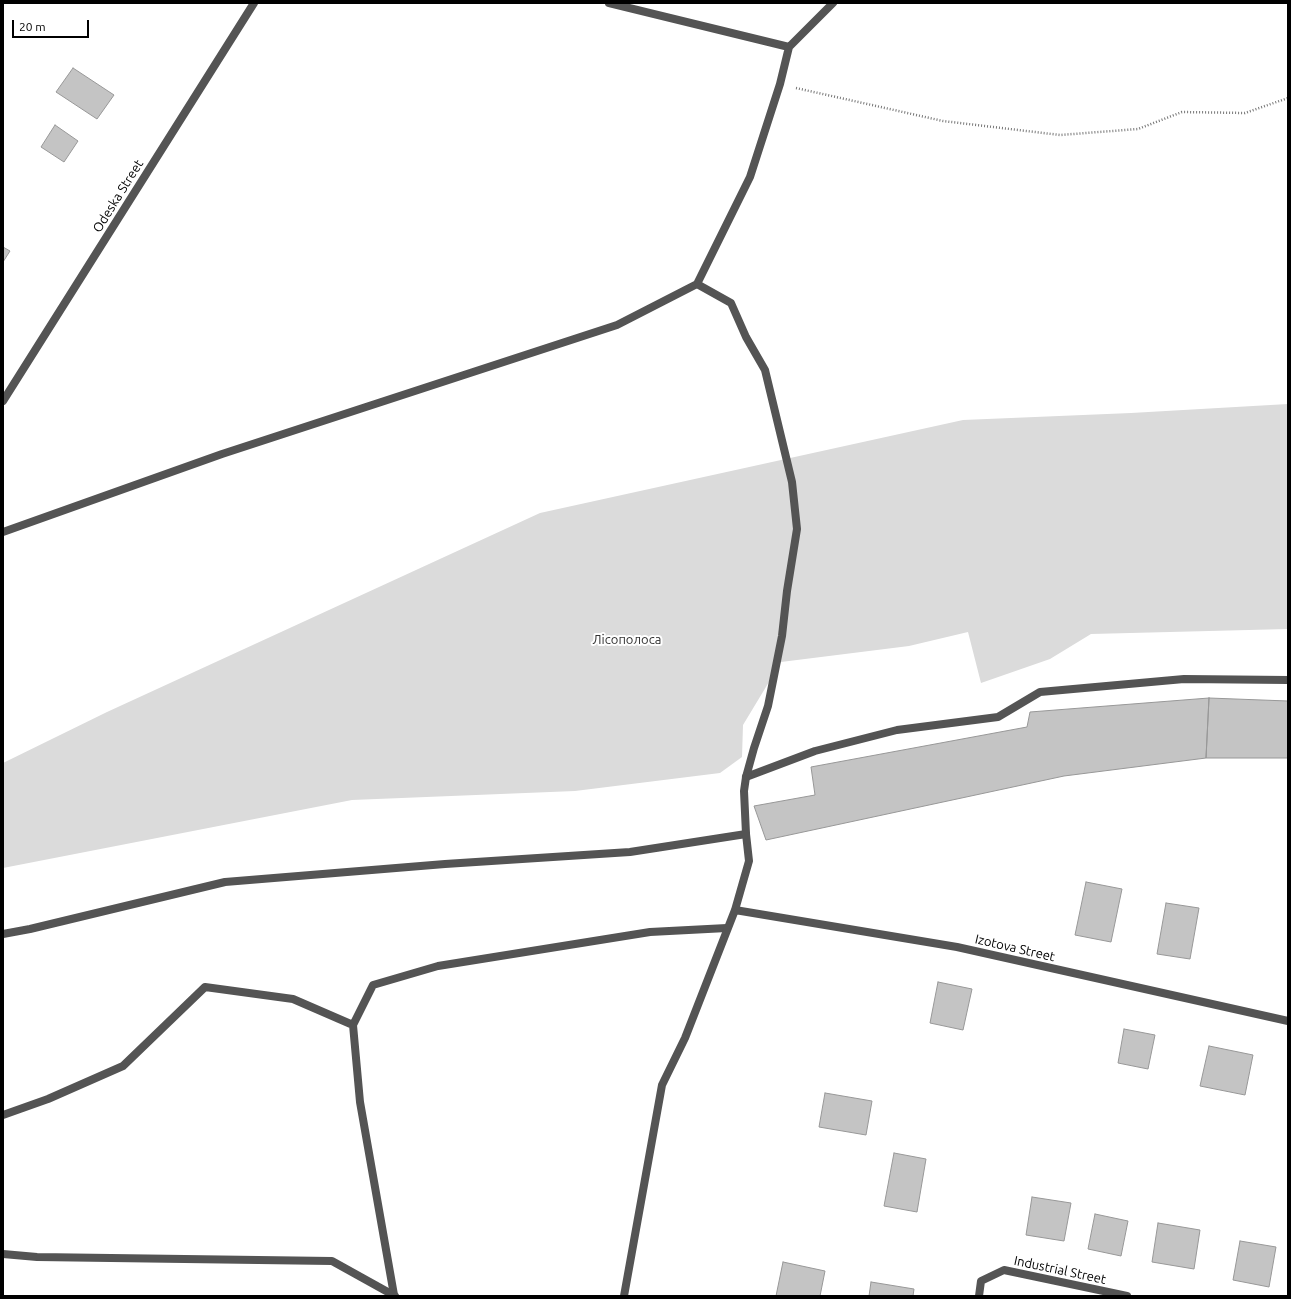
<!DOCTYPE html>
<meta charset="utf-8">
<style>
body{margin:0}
#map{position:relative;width:1291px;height:1299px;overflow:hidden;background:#fff;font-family:Ubuntu,sans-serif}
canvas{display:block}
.frame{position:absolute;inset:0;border:4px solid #000;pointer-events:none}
.scale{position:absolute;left:12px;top:20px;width:77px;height:18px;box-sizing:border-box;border:2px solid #000;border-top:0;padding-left:5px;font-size:12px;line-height:14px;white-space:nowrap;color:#000;-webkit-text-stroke:3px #fff;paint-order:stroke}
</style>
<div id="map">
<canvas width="1291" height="1299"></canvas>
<div class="frame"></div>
<div class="scale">20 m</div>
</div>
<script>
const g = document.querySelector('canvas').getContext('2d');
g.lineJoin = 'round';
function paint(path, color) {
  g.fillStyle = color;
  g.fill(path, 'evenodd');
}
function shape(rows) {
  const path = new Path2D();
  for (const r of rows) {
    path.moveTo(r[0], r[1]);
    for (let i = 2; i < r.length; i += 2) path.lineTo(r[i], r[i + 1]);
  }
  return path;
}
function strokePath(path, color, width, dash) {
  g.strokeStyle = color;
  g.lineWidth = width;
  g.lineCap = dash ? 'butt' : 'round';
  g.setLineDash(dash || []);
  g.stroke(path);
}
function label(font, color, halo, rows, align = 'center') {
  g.font = font + ' Ubuntu,sans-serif';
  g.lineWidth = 4;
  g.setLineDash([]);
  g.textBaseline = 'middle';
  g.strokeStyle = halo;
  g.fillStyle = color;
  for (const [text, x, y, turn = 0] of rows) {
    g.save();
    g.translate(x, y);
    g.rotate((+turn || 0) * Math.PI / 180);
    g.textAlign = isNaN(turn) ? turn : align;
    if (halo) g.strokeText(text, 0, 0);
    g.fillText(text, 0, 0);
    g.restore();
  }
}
const green = shape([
 [1288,404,1288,629,1091,634,1050,659,981,683,968,632,909,646,781,662,743,725,742,757,720,773,575,791,352,800,3,868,3,763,107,712,540,513,963,420,1131,413]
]);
const building = shape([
 [73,68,114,95,97,119,56,92,73,68],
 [55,125,78,141,64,162,41,147,55,125],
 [3,247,10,251,3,262,3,247],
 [1209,698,1288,701,1288,758,1206,758,1209,698],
 [1209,698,1206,758,1064,776,766,840,754,806,815,795,811,767,1027,727,1030,712,1209,698],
 [1086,882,1122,889,1111,942,1075,935,1086,882],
 [1166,903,1199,908,1190,959,1157,954,1166,903],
 [938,982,972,989,963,1030,930,1023,938,982],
 [1124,1029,1155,1035,1148,1069,1118,1063,1124,1029],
 [1209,1046,1253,1055,1245,1095,1200,1086,1209,1046],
 [825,1093,872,1101,866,1135,819,1127,825,1093],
 [894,1153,926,1159,917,1212,884,1206,894,1153],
 [1032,1197,1071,1203,1064,1241,1026,1235,1032,1197],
 [1095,1214,1128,1221,1121,1256,1088,1249,1095,1214],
 [1158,1223,1200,1230,1194,1269,1152,1262,1158,1223],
 [1240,1241,1276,1247,1269,1287,1233,1280,1240,1241],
 [783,1262,825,1271,820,1296,776,1296,783,1262],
 [871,1282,914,1289,913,1296,869,1296,871,1282]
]);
const path = shape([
 [796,88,943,121,1060,135,1138,129,1182,112,1245,113,1288,98]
]);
const service = shape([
 [746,777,815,751,897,730,998,717,1040,692,1184,679,1288,680],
 [3,934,30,929,225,882,445,864,630,852,746,834],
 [353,1025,373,985,438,966,650,932,727,928],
 [3,1115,48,1099,123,1066,205,987,293,999,353,1025,360,1102,394,1295]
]);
const minor = shape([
 [609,3,789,47],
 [789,47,833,3],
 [3,401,254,3],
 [3,532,222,454,617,325,697,284,750,177,780,84,789,47],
 [735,910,957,947,1288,1021],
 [3,1254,37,1257,332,1261,395,1296],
 [624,1296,662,1085,685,1038,735,910,749,861,746,834,744,791,746,777,754,748,768,706,782,636,787,591,797,529,792,482,765,370,746,337,731,303,697,284],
 [979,1296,981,1281,1004,1270,1127,1296]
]);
const streetNames = [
 ["Odeska Street",118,196,-58],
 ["Izotova Street",1015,948,13],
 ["Industrial Street",1060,1270,12]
];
const parkNames = [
 ["Лісополоса",627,640]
];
paint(green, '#dbdbdb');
paint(building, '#c4c4c4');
strokePath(building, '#989898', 1);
strokePath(path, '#767676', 2.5, [1, 2]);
strokePath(service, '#545454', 8);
strokePath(minor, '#545454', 8);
label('13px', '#000', '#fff', streetNames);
label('13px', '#323232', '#fff', parkNames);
</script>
